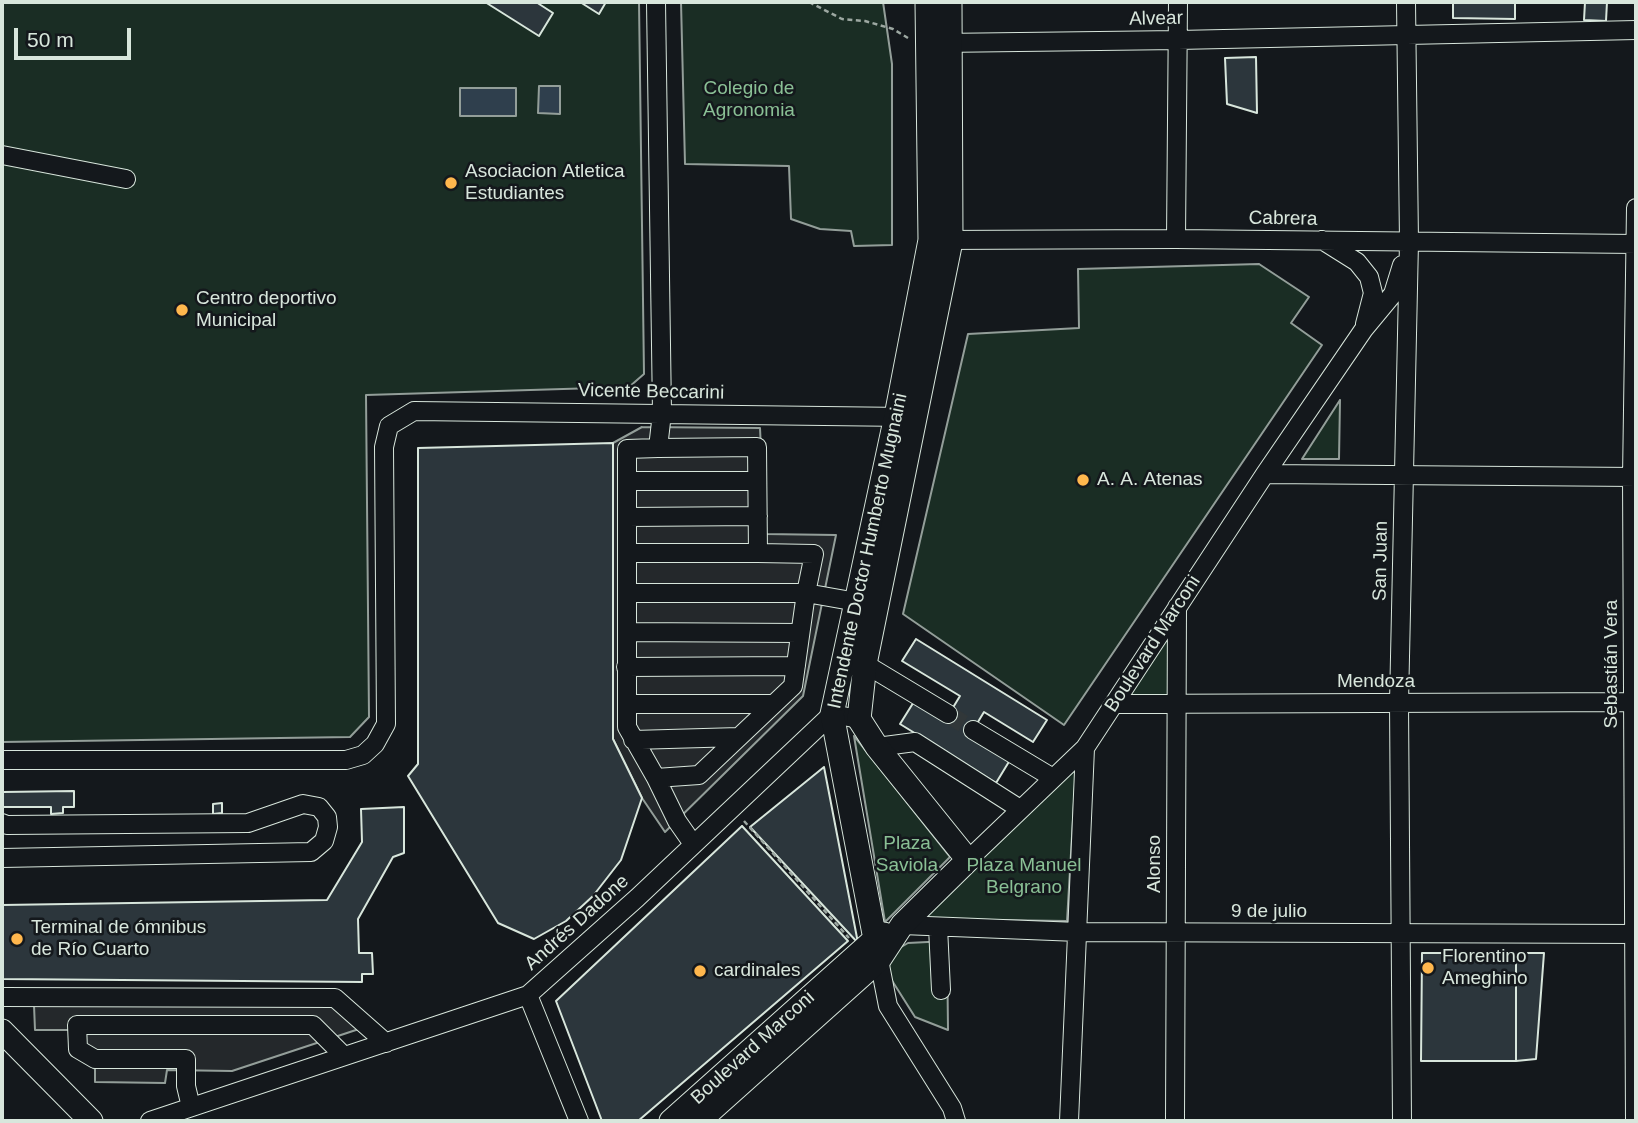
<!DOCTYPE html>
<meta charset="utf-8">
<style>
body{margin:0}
#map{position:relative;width:1638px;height:1123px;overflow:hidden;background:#14181c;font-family:Arial,sans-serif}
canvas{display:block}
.frame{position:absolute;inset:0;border:4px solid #d8e6dc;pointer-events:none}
.scale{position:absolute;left:14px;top:28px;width:117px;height:32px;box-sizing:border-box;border:4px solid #d8e6dc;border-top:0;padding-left:9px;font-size:21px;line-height:24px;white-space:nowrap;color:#d8e6dc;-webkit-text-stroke:5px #14181c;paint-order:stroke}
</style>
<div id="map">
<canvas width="1638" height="1123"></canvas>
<div class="frame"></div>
<div class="scale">50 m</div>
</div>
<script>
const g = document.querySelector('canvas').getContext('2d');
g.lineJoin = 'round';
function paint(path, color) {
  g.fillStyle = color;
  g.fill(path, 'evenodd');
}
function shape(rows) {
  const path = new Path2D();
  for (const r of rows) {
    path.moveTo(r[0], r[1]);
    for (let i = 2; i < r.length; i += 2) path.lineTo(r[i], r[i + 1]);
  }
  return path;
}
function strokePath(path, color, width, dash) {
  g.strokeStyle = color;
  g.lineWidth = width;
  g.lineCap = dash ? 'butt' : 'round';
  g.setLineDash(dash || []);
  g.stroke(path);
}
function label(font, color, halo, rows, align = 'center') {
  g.font = font + ' Arial,sans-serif';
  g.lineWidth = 5;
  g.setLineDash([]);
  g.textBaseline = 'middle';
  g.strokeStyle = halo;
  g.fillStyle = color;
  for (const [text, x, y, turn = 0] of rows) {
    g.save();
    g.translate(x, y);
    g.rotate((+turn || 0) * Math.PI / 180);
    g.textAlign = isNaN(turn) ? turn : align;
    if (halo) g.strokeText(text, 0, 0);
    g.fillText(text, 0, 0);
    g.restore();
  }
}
const green = shape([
 [2,2,639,2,644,374,629,387,366,395,369,717,350,737,2,742,2,2],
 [681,2,883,2,892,64,892,245,854,246,851,231,820,229,791,219,789,166,685,164,681,2],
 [1259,264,1309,297,1291,323,1322,345,1064,725,903,614,968,334,1079,328,1078,269,1259,264],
 [1340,400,1339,459,1302,459,1340,400],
 [1173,624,1171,697,1125,698,1173,624],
 [854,736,950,857,885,922,854,736],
 [1076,768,1067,921,919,919,1076,768],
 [947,941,948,1030,915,1017,879,960,908,943,947,941]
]);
const parking = shape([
 [642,427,760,428,765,534,836,535,803,696,665,832,642,798,613,739,613,443,642,427],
 [334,1003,359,1029,232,1071,167,1070,165,1083,95,1082,95,1069,72,1054,72,1030,35,1030,34,1005,334,1003]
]);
const water = shape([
 [539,86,560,86,560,114,538,113,539,86],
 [460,88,516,88,516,116,460,116,460,88]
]);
const building = shape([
 [485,2,536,2,553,13,539,36,485,2],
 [580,2,606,2,599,14,580,2],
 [1453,2,1515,2,1515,19,1453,18,1453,2],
 [1585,2,1607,2,1606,21,1584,20,1585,2],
 [1256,57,1257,113,1227,104,1225,58,1256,57],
 [613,443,613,739,642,798,621,860,593,896,566,921,534,939,498,923,408,776,418,764,418,448,613,443],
 [916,639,1047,720,1033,742,984,712,970,735,1010,760,996,783,900,724,915,700,946,719,960,696,902,661,916,639],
 [824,767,858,943,750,827,824,767],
 [74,791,74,807,63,807,63,813,51,814,51,807,3,807,3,792,74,791],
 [222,803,222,813,213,814,213,804,222,803],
 [404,807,404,853,393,857,358,919,359,953,372,953,373,974,362,974,362,982,2,979,2,905,327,900,362,842,361,809,404,807],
 [742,826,848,941,638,1121,602,1121,556,1001,742,826],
 [1422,953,1516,953,1516,1061,1421,1061,1422,953],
 [1516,953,1544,953,1536,1059,1516,1061,1516,953]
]);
const minorTunnel = shape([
 [948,714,973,730]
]);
const path = shape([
 [809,2,842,19,865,21,893,29,908,38],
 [744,821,849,938]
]);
const minor = shape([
 [656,2,662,413,658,448,627,449,627,727,656,778,677,821,693,844],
 [940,43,1178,40,1636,30],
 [2,155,126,179],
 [1176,239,1178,2],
 [941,240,1176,239,1636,244],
 [1322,240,1357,262,1369,277,1373,293,1365,324],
 [1265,474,1636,477],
 [627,481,757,481],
 [627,517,758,516],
 [627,553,758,553],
 [627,593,806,593,857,602],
 [627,632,800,633],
 [865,664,948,714],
 [626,667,796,666],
 [627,704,774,704],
 [1115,704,1636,702],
 [973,730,1053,778],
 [633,740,739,737],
 [877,747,915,742,1020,809],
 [2,760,346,760,363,755,375,744,386,724,384,447,389,426,414,411,906,417],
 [656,778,699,775,793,686,806,593,814,554,758,553,757,447,658,448],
 [2,823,7,825,248,823,303,804,319,807,327,817,328,827,324,841,311,852,2,858],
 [968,860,1085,748,1265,474,1364,329,1393,294,1402,265],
 [902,925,1078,932,1636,934],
 [938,927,941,990],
 [879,960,888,1006,952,1108,956,1121],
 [528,995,579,1121],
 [2,997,335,998,386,1043],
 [191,1107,186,1086,186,1059,95,1059,78,1049,77,1025,313,1025,344,1056],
 [150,1121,528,995,637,898,832,714,859,719],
 [1069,1121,1085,748],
 [1175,1121,1177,607],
 [1402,1121,1399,703,1409,242,1406,2],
 [1635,1121,1632,477,1636,208]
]);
const major = shape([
 [879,960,832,714,896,416,930,240,927,2],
 [2,1031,91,1121],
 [671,1121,875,939,884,934],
 [699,1121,879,960,902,925,968,860,877,747,859,719,865,664,951,241,950,2]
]);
const markers = [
 [451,183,7,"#ffb74d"],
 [182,310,7,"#ffb74d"],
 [1083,480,7,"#ffb74d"],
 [17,939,7,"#ffb74d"],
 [1428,968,7,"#ffb74d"],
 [700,971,7,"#ffb74d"]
];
const streetNames = [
 ["Alvear",1156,19,-1],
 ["Cabrera",1283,219,1],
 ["Vicente Beccarini",651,392,1],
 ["Intendente Doctor Humberto Mugnaini",868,551,-78],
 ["San Juan",1381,561,-89],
 ["Boulevard Marconi",1153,644,-57],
 ["Sebastián Vera",1612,664,-90],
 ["Mendoza",1376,682],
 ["Alonso",1155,864,-90],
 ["9 de julio",1269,912],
 ["Andrés Dadone",577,923,-42],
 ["Boulevard Marconi",753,1048,-42]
];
const parkNames = [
 ["Colegio de",749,89],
 ["Agronomia",749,111],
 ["Plaza",907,844],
 ["Saviola",907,866],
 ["Plaza Manuel",1024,866],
 ["Belgrano",1024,888]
];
const poiNames = [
 ["Asociacion Atletica",465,172],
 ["Estudiantes",465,194],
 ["Centro deportivo",196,299],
 ["Municipal",196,321],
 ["A. A. Atenas",1097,480],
 ["Terminal de ómnibus",31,928],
 ["de Río Cuarto",31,950],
 ["Florentino",1442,957],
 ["Ameghino",1442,979],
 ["cardinales",714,971]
];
paint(green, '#1a2d24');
strokePath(green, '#939e99', 2);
paint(parking, '#24282b');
strokePath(parking, '#939e99', 2);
paint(water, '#2f3f4d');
strokePath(water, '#939e99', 2);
paint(building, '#2c363c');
strokePath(building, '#d8e6dc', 2);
strokePath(minorTunnel, '#313739', 18, [18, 9]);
strokePath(minor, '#d8e6dc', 20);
strokePath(major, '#d8e6dc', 25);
strokePath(path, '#9da8a2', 2.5, [5, 3.5]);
strokePath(minor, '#14181c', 18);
strokePath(major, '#14181c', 23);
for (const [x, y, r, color] of markers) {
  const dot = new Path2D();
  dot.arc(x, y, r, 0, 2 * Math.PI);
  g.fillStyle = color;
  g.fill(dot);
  strokePath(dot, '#14181c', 2.5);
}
label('19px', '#d8e6dc', '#14181c', streetNames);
label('19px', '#8ac095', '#14181c', parkNames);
label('19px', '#d8e6dc', '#14181c', poiNames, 'left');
</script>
